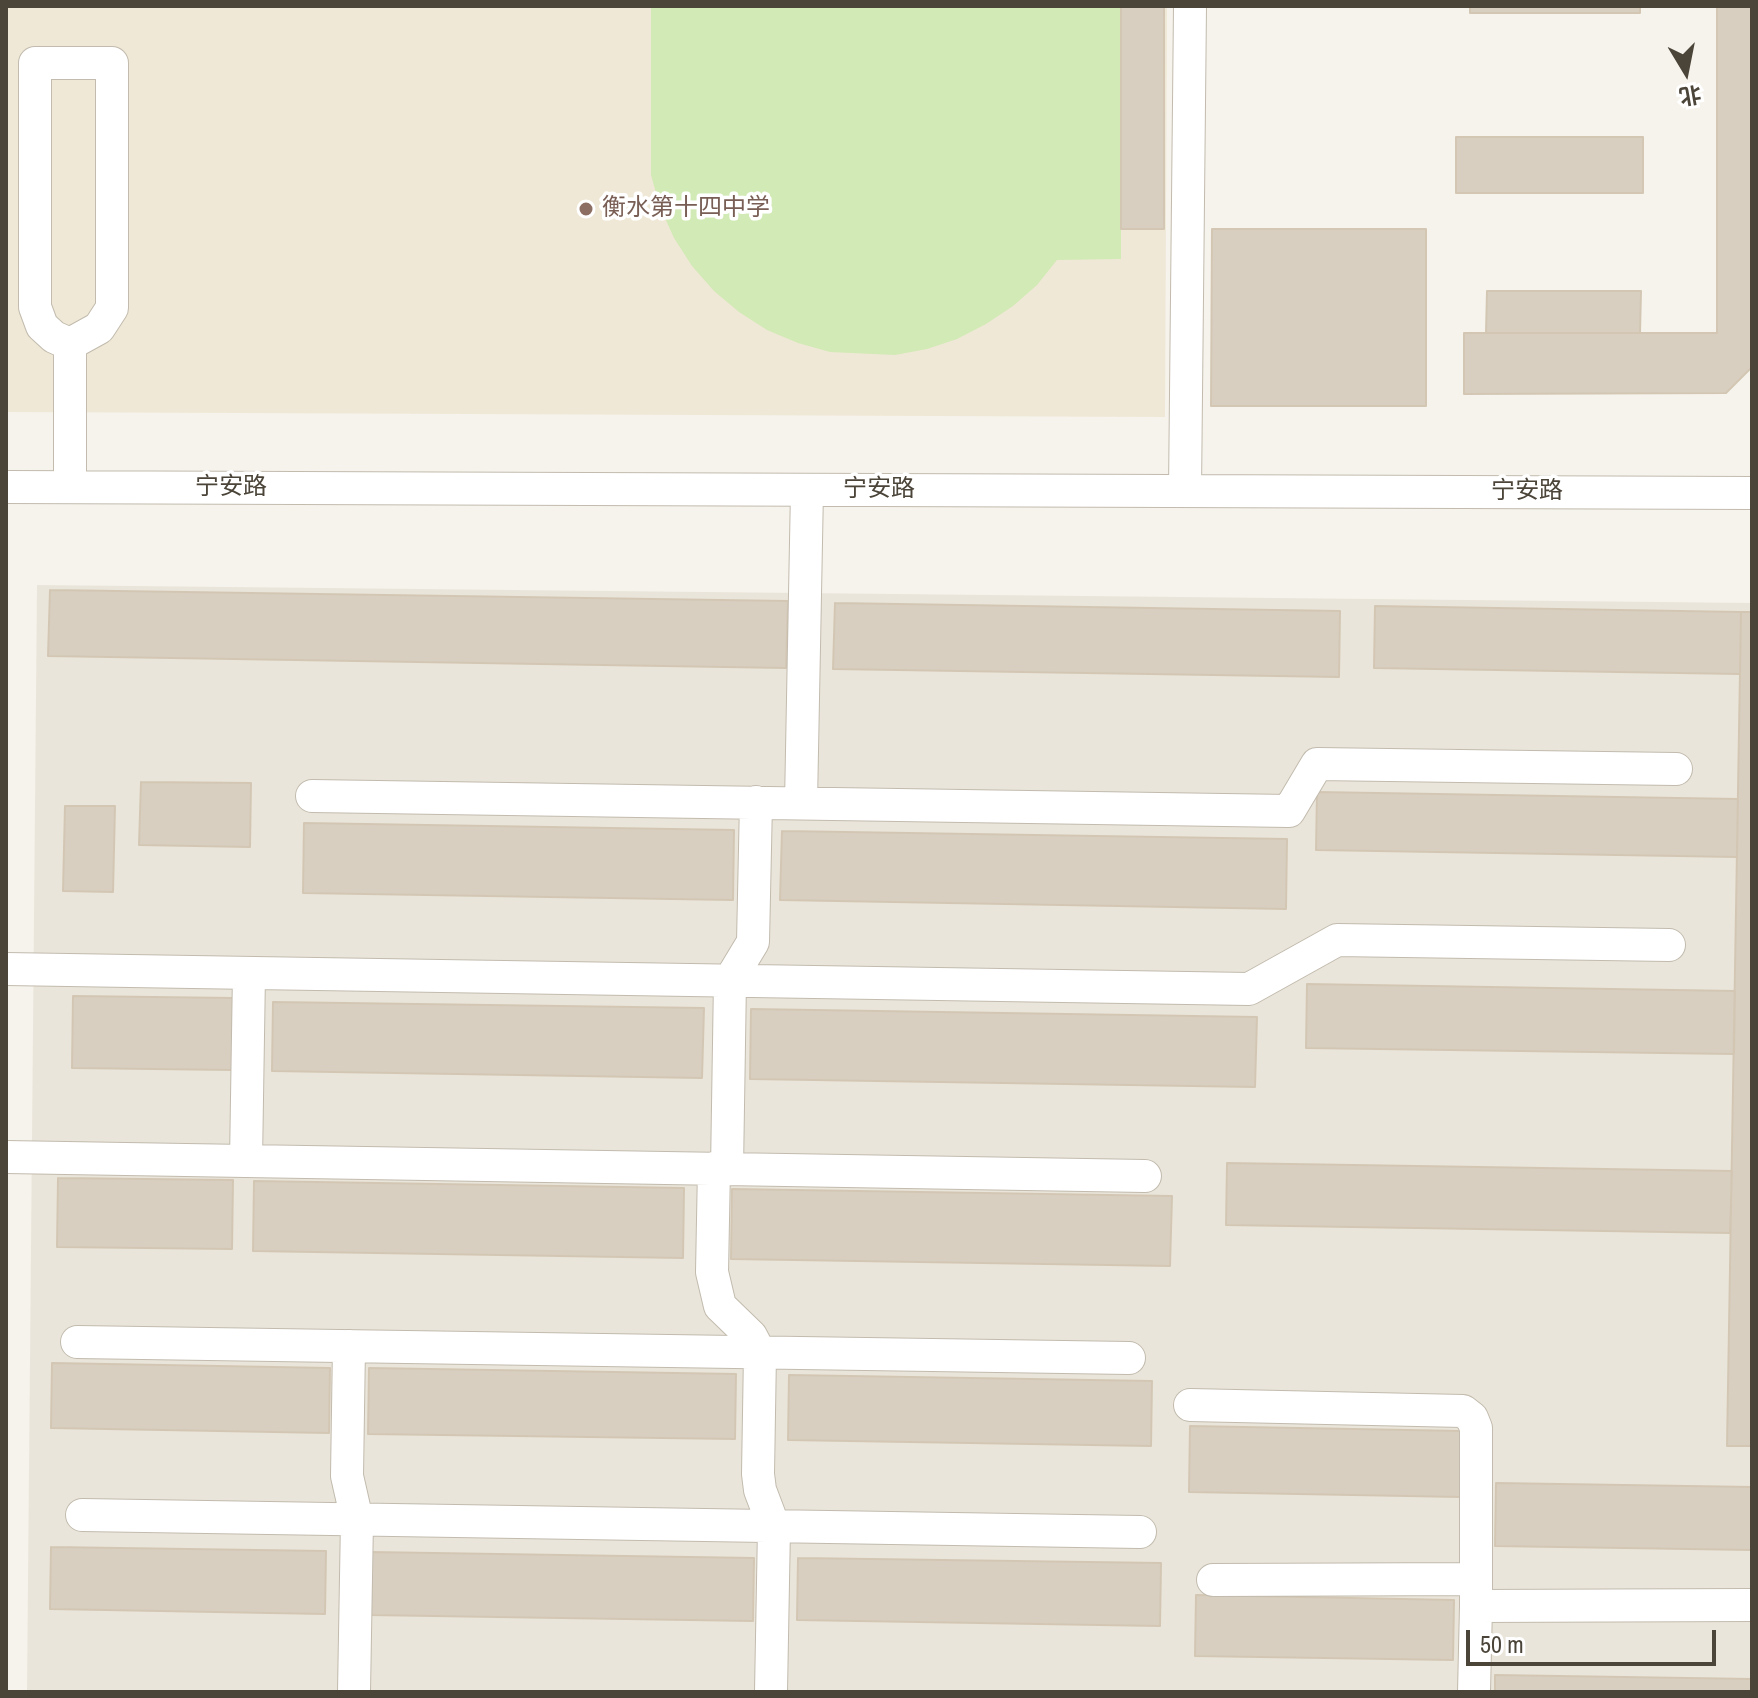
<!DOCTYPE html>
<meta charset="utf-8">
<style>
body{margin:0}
#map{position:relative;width:1758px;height:1698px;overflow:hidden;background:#f6f3ec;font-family:"Archivo Narrow","Noto Sans SC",sans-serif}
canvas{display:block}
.frame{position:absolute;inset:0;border:8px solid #4b4439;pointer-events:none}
.north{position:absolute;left:1646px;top:32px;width:80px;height:80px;-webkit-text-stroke:6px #fff;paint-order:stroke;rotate:170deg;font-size:22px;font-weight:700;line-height:32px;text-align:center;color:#4b4439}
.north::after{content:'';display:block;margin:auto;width:28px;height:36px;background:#4b4439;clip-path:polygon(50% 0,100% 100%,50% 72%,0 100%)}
.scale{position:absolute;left:1466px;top:1630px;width:250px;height:36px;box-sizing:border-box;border:4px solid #4b4439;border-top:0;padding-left:10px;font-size:24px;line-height:28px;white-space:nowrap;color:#4b4439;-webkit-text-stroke:6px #fff;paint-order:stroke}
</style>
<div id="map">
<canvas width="1758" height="1698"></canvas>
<div class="frame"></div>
<div class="north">北</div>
<div class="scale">50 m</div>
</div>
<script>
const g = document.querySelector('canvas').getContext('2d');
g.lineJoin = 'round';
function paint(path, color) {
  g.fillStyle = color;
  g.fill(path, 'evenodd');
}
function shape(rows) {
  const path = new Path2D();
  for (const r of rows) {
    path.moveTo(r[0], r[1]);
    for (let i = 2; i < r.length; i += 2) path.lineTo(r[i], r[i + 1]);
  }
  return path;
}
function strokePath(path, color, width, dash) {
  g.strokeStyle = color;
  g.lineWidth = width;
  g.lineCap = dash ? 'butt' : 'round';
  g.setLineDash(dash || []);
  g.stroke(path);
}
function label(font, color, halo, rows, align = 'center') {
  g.font = font + ' "Archivo Narrow","Noto Sans SC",sans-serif';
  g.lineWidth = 7;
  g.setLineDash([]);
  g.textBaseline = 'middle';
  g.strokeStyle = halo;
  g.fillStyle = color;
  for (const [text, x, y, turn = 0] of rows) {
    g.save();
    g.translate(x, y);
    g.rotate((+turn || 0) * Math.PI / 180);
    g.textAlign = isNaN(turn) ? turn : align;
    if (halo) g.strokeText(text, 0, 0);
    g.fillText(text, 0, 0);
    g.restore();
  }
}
const residential = shape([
 [37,585,1752,603,1752,1692,27,1692]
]);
const education = shape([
 [6,6,1167,6,1165,417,6,412]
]);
const green = shape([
 [651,6,1121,6,1121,259,1057,260,1037,285,1013,306,986,324,957,339,927,349,895,355,830,352,798,343,767,330,739,312,714,291,692,266,674,238,660,207,651,175]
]);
const building = shape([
 [1121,6,1164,6,1164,229,1121,229,1121,6],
 [1470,6,1640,6,1640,13,1470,13,1470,6],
 [1717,6,1752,6,1752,367,1726,393,1464,394,1464,333,1717,333,1717,6],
 [1456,137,1643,137,1643,193,1456,193,1456,137],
 [1212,229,1426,229,1426,406,1211,406,1212,229],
 [1487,291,1641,291,1640,333,1486,333,1487,291],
 [50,590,788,601,786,668,48,656,50,590],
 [835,603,1340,611,1339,677,833,669,835,603],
 [1375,606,1741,612,1740,674,1374,668,1375,606],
 [1741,612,1752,612,1752,1446,1727,1446,1741,612],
 [141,782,251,783,250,847,139,845,141,782],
 [1317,792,1738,799,1737,857,1316,850,1317,792],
 [65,806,115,806,113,892,63,891,65,806],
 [304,823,734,830,733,900,303,893,304,823],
 [782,831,1287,839,1286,909,780,900,782,831],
 [1307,984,1735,991,1734,1054,1306,1048,1307,984],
 [73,996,234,998,233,1070,72,1068,73,996],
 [273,1002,704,1008,702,1078,272,1071,273,1002],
 [751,1009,1257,1017,1255,1087,750,1079,751,1009],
 [1227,1163,1732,1171,1730,1233,1226,1225,1227,1163],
 [58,1178,233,1180,232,1249,57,1247,58,1178],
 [254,1181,684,1188,683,1258,253,1251,254,1181],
 [732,1189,1172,1196,1170,1266,731,1259,732,1189],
 [52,1363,330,1368,329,1433,51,1428,52,1363],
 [369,1368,736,1374,735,1439,368,1434,369,1368],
 [789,1375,1152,1381,1151,1446,788,1440,789,1375],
 [1190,1426,1462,1431,1461,1497,1189,1492,1190,1426],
 [1496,1483,1752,1487,1752,1550,1495,1546,1496,1483],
 [51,1547,326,1551,325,1614,50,1609,51,1547],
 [370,1552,754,1558,753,1621,369,1615,370,1552],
 [798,1558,1161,1563,1160,1626,797,1620,798,1558],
 [1196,1595,1454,1600,1453,1660,1195,1656,1196,1595],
 [1495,1675,1752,1679,1752,1692,1495,1692,1495,1675]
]);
const minor = shape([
 [35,63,112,63,112,308,99,328,70,344,54,337,42,326,35,307,35,63],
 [6,487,1752,493],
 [70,487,70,344],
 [1185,491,1190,6],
 [312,796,1289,811,1317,764,1676,769],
 [801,803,807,490],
 [6,969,1249,989,1337,940,1669,945],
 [6,1157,1145,1176],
 [246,1161,249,973],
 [714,1168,712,1272,720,1306,751,1336,760,1353,758,1474,760,1490,774,1527,771,1692],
 [727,1169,730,980,753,942,756,802],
 [77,1342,1129,1358],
 [349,1346,347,1476,357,1520,354,1692],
 [1190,1405,1463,1411,1472,1418,1476,1428,1476,1606,1752,1605],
 [82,1515,1140,1532],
 [1213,1580,1476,1579],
 [1474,1692,1476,1606]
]);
const markers = [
 [586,209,8,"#8d6e63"]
];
const educationNames = [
 ["衡水第十四中学",602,209]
];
const streetNames = [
 ["宁安路",231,488],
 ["宁安路",879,490],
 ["宁安路",1527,492]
];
paint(residential, '#eae5da');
paint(education, '#efe8d6');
paint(green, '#d2eab5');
paint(building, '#d8cfc1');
strokePath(building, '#d3c7b4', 2);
strokePath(minor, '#c2bbae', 34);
strokePath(minor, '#fff', 32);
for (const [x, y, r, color] of markers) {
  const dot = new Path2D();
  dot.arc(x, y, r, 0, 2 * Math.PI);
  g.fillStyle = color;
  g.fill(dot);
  strokePath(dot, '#fff', 3);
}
label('24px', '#785e54', '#fff', educationNames, 'left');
label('24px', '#4b4439', '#fff', streetNames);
</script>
